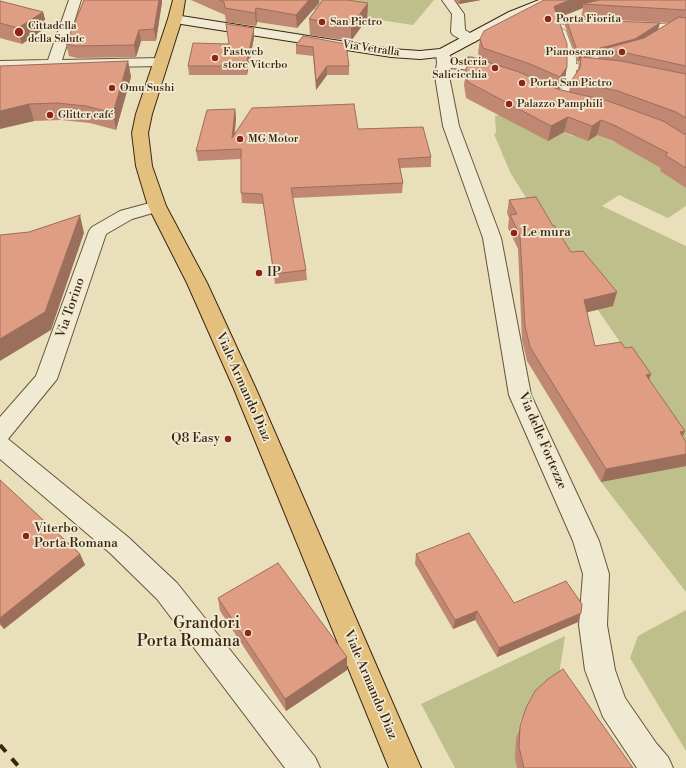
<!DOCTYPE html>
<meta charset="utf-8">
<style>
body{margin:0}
canvas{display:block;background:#e9dfbb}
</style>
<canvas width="686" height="768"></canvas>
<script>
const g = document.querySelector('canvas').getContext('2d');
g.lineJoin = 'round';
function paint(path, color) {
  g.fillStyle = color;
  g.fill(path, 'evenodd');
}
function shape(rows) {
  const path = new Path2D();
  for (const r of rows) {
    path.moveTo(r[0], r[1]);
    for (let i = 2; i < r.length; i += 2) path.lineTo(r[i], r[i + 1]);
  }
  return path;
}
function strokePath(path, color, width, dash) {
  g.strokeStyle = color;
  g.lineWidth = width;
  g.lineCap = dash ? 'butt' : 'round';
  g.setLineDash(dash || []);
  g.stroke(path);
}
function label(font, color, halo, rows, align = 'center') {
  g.font = font + ' "Libre Bodoni",serif';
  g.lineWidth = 3.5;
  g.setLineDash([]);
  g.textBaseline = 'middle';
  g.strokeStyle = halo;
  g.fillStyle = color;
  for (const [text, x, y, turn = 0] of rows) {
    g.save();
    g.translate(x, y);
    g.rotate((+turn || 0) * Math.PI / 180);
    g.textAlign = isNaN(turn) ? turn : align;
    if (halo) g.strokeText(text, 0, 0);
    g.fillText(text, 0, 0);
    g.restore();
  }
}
const green = shape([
 [299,0,434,0,413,25,313,10],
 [520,111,572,136,597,135,632,149,664,169,660,171,686,184,686,206,668,218,619,195,602,206,686,246,686,592,601,482,686,466,646,388,658,391,633,361,574,275,510,172,494,134,496,133,495,116],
 [686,610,686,751,630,658,638,636],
 [565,636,558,682,530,704,521,720,516,738,517,768,455,768,421,704]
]);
const service = shape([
 [557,18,586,20,590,23,586,26,554,23,553,21,557,18],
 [640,23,686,25,686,31,637,28,635,26,640,23],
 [561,28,566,31,576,58,576,64,598,66,603,69,598,72,576,70,576,82,563,102,559,103,554,100,566,82,566,58,556,31,561,28]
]);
const minor = shape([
 [69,0,81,0,62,60,160,58,165,59,167,62,165,65,160,66,0,69,0,61,48,60,69,0],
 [442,0,454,0,464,14,465,30,475,36,477,39,475,42,465,42,453,35,451,32,452,14,442,0],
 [443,49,448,50,451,59,478,63,500,71,502,74,500,77,495,78,471,70,450,68,449,76,459,126,501,238,531,395,599,541,609,574,607,625,615,670,625,698,656,743,668,757,673,768,637,768,603,717,585,670,579,625,583,574,573,541,509,395,483,238,443,126,435,76,437,63,436,53,438,50,443,49],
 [157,201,163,202,166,206,163,210,132,219,106,234,57,379,8,439,128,537,177,583,315,757,320,768,285,768,157,599,110,553,0,459,0,417,36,376,89,231,92,227,120,211,157,201]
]);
const secondary = shape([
 [539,0,556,0,554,3,519,18,448,56,420,59,391,57,175,23,168,19,175,15,391,49,420,51,440,49,509,12,539,0]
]);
const primary = shape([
 [173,0,185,0,182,19,152,114,148,133,152,166,166,206,207,283,256,389,421,768,389,768,234,389,187,283,148,206,136,166,132,133,136,114,168,19,173,0]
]);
const rail = shape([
 [0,745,20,768]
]);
const wall = shape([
 [84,0,162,0,162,2,156,41,141,41,136,57,77,58,69,56,66,44],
 [191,0,319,0,319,3,297,28,257,22,256,26,226,22,225,15],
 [454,0,481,0,459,4],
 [544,0,686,0,686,188,660,171,661,168,613,141,597,135,588,141,564,132,548,141,466,98,464,85,466,70,480,59,478,53,480,39],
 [583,8,581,18,670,23,658,30,566,19,565,26,578,63,580,60,577,72,571,81,569,92,559,90,564,82,567,67,558,18],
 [599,55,598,59,590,58],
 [0,1,43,12,47,27,22,44,0,38],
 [368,3,367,19,351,41,310,35,309,19],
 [303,36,349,66,349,75,327,75,316,90,313,56,296,54,296,45],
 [254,37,247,75,189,75,188,66,229,44],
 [128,61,131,77,116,130,90,123,61,120,34,121,11,126,0,66],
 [235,109,236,118,235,134,358,129,431,157,431,167,400,168,403,183,402,193,293,198,306,270,307,280,275,284,263,204,242,203,241,193,241,159,198,161,196,151],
 [509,200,553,226,571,252,613,306,587,312,595,346,625,348,651,374,649,379,686,442,686,466,601,482,527,361,522,340,518,249,508,228,509,218,507,213],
 [0,480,80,554,85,565,4,629,0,625],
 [416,554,514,603,578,622,497,657,475,620,453,629,415,564],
 [218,598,347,657,347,670,286,711,220,611],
 [526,708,633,768,517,768,515,758,516,738]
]);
const shadedWall = shape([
 [159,0,162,0,162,2,156,41,154,29],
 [309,0,319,0,319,3,297,28,296,15],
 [460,0,481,0,459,4],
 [570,0,614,0,583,4,583,8,552,20,554,7,555,6],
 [368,3,367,19,351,41,351,26],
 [256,8,257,22,256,26,255,13],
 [43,12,47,27,22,44,18,28],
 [660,23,658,30,633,46,600,50,599,55,580,60,581,57,578,63,579,56,581,53],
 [254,28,254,37,247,75,246,66],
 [139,30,141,41,136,57,134,45],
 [128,61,131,77,116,130,113,113],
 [327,66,327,75,316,90,316,81],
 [567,67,564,82,557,92,560,77],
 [29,104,34,121,0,129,0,111],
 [235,109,236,118,233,147,232,138],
 [568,117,564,132,548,141,551,126],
 [601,120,597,135,588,141,592,126],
 [80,215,84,233,51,330,0,361,0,339],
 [617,292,613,306,580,314,584,300],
 [651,374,646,388,646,375],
 [685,431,679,445,680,432],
 [686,454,686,466,601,482,606,469],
 [80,554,85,565,4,629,0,623,0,618],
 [477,611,475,620,453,629,455,620],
 [581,613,578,622,497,657,499,648],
 [347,657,347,670,286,711,285,699]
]);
const building = shape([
 [84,0,159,0,154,29,139,30,134,45,75,46,66,44,84,0],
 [220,0,309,0,296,15,256,8,255,13,225,8,224,2,220,0],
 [323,0,347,0,368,3,351,26,309,19,323,0],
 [544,0,570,0,555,6,554,7,567,44,567,67,560,77,530,64,483,48,480,39,484,31,544,0],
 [599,0,686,0,686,10,583,4,599,0],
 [0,1,43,12,18,28,0,23,0,1],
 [679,17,686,18,686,66,622,52,600,50,644,38,679,17],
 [566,19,660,23,635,39,581,53,579,56,566,19],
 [226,24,254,28,246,66,188,66,193,43,229,44,226,24],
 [303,36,346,44,349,66,327,66,316,81,313,47,296,45,303,36],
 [468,57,472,57,519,72,557,89,608,101,663,121,684,134,686,134,686,168,665,155,668,153,616,126,601,120,592,126,568,117,551,126,468,82,466,70,468,57],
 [581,57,621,61,686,74,686,118,676,112,618,91,571,81,580,68,581,57],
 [128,61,113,113,86,106,57,103,29,104,0,111,0,66,128,61],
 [354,104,358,129,423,127,431,157,398,159,403,183,291,188,306,270,274,274,262,194,241,193,241,149,196,151,207,110,235,109,232,138,252,108,354,104],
 [536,197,553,226,554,225,571,252,583,251,617,292,584,300,595,346,621,342,625,348,632,347,651,374,646,375,685,431,680,432,686,442,686,454,606,469,530,347,525,326,520,235,510,215,517,214,509,200,536,197],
 [80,215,45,312,0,339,0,235,29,232,80,215],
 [0,480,80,554,0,618,0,480],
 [469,533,514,603,566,581,582,604,581,613,499,648,477,611,455,620,416,554,469,533],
 [278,563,347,657,285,699,218,598,278,563],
 [563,669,633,768,524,768,519,747,520,726,526,708,535,691,548,679,563,669]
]);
const markers = [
 [548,19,4,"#8f2418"],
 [322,22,4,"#8f2418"],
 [19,32,5,"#8f2418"],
 [622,52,4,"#8f2418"],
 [215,58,4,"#8f2418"],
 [495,68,4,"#8f2418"],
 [522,83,4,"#8f2418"],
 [112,88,4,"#8f2418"],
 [509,104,4,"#8f2418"],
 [50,115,4,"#8f2418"],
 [240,139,4,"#8f2418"],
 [514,233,4,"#8f2418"],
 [259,273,4,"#8f2418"],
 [228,439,4,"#8f2418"],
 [26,536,4,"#8f2418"],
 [248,633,4,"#8f2418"]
];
const farPoinames = [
 ["Porta Fiorita",556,19],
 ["San Pietro",330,22],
 ["Cittadella",28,26],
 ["della Salute",28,39],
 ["Fastweb",223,52],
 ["store Viterbo",223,65],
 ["Pianoscarano",614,52,"right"],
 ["Osteria",487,62,"right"],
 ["Salicicchia",487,75,"right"],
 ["Porta San Pietro",530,83],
 ["Omu Sushi",120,88],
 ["Palazzo Pamphili",517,104],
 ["Glitter café",58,115],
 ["MG Motor",248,139]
];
const farStreetnames = [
 ["Via Vetralla",371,49,8]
];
const poiNames = [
 ["Le mura",522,233],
 ["IP",267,273],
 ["Q8 Easy",220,439,"right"],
 ["Viterbo",34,529],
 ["Porta Romana",34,544]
];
const streetNames = [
 ["Via Torino",71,308,-71],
 ["Viale Armando Diaz",243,387,66],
 ["Via delle Fortezze",542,441,67],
 ["Viale Armando Diaz",370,685,67]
];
const nearPoinames = [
 ["Grandori",240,624],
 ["Porta Romana",240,642]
];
paint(green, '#bfbf8b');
strokePath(service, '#67543b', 1);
strokePath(minor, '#67543b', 2);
strokePath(secondary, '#3c2510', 2);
strokePath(primary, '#3c2510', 2);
paint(service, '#f1ead3');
paint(minor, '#f1ead3');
paint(secondary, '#f1ead3');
paint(primary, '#e4c07e');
strokePath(rail, '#3c2510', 4, [9, 9]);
paint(wall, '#c08772');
paint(shadedWall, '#9c6e5c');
paint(building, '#df9d84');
strokePath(building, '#9c6e5c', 1);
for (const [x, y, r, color] of markers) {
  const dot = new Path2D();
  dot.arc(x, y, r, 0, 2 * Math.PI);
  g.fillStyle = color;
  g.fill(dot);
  strokePath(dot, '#f1ead3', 1.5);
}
label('11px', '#3c2510', '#f1ead3', farPoinames, 'left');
label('11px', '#3c2510', '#f1ead3', farStreetnames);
label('13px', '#3c2510', '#f1ead3', poiNames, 'left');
label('13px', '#3c2510', '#f1ead3', streetNames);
label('16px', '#3c2510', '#f1ead3', nearPoinames, 'right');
</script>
